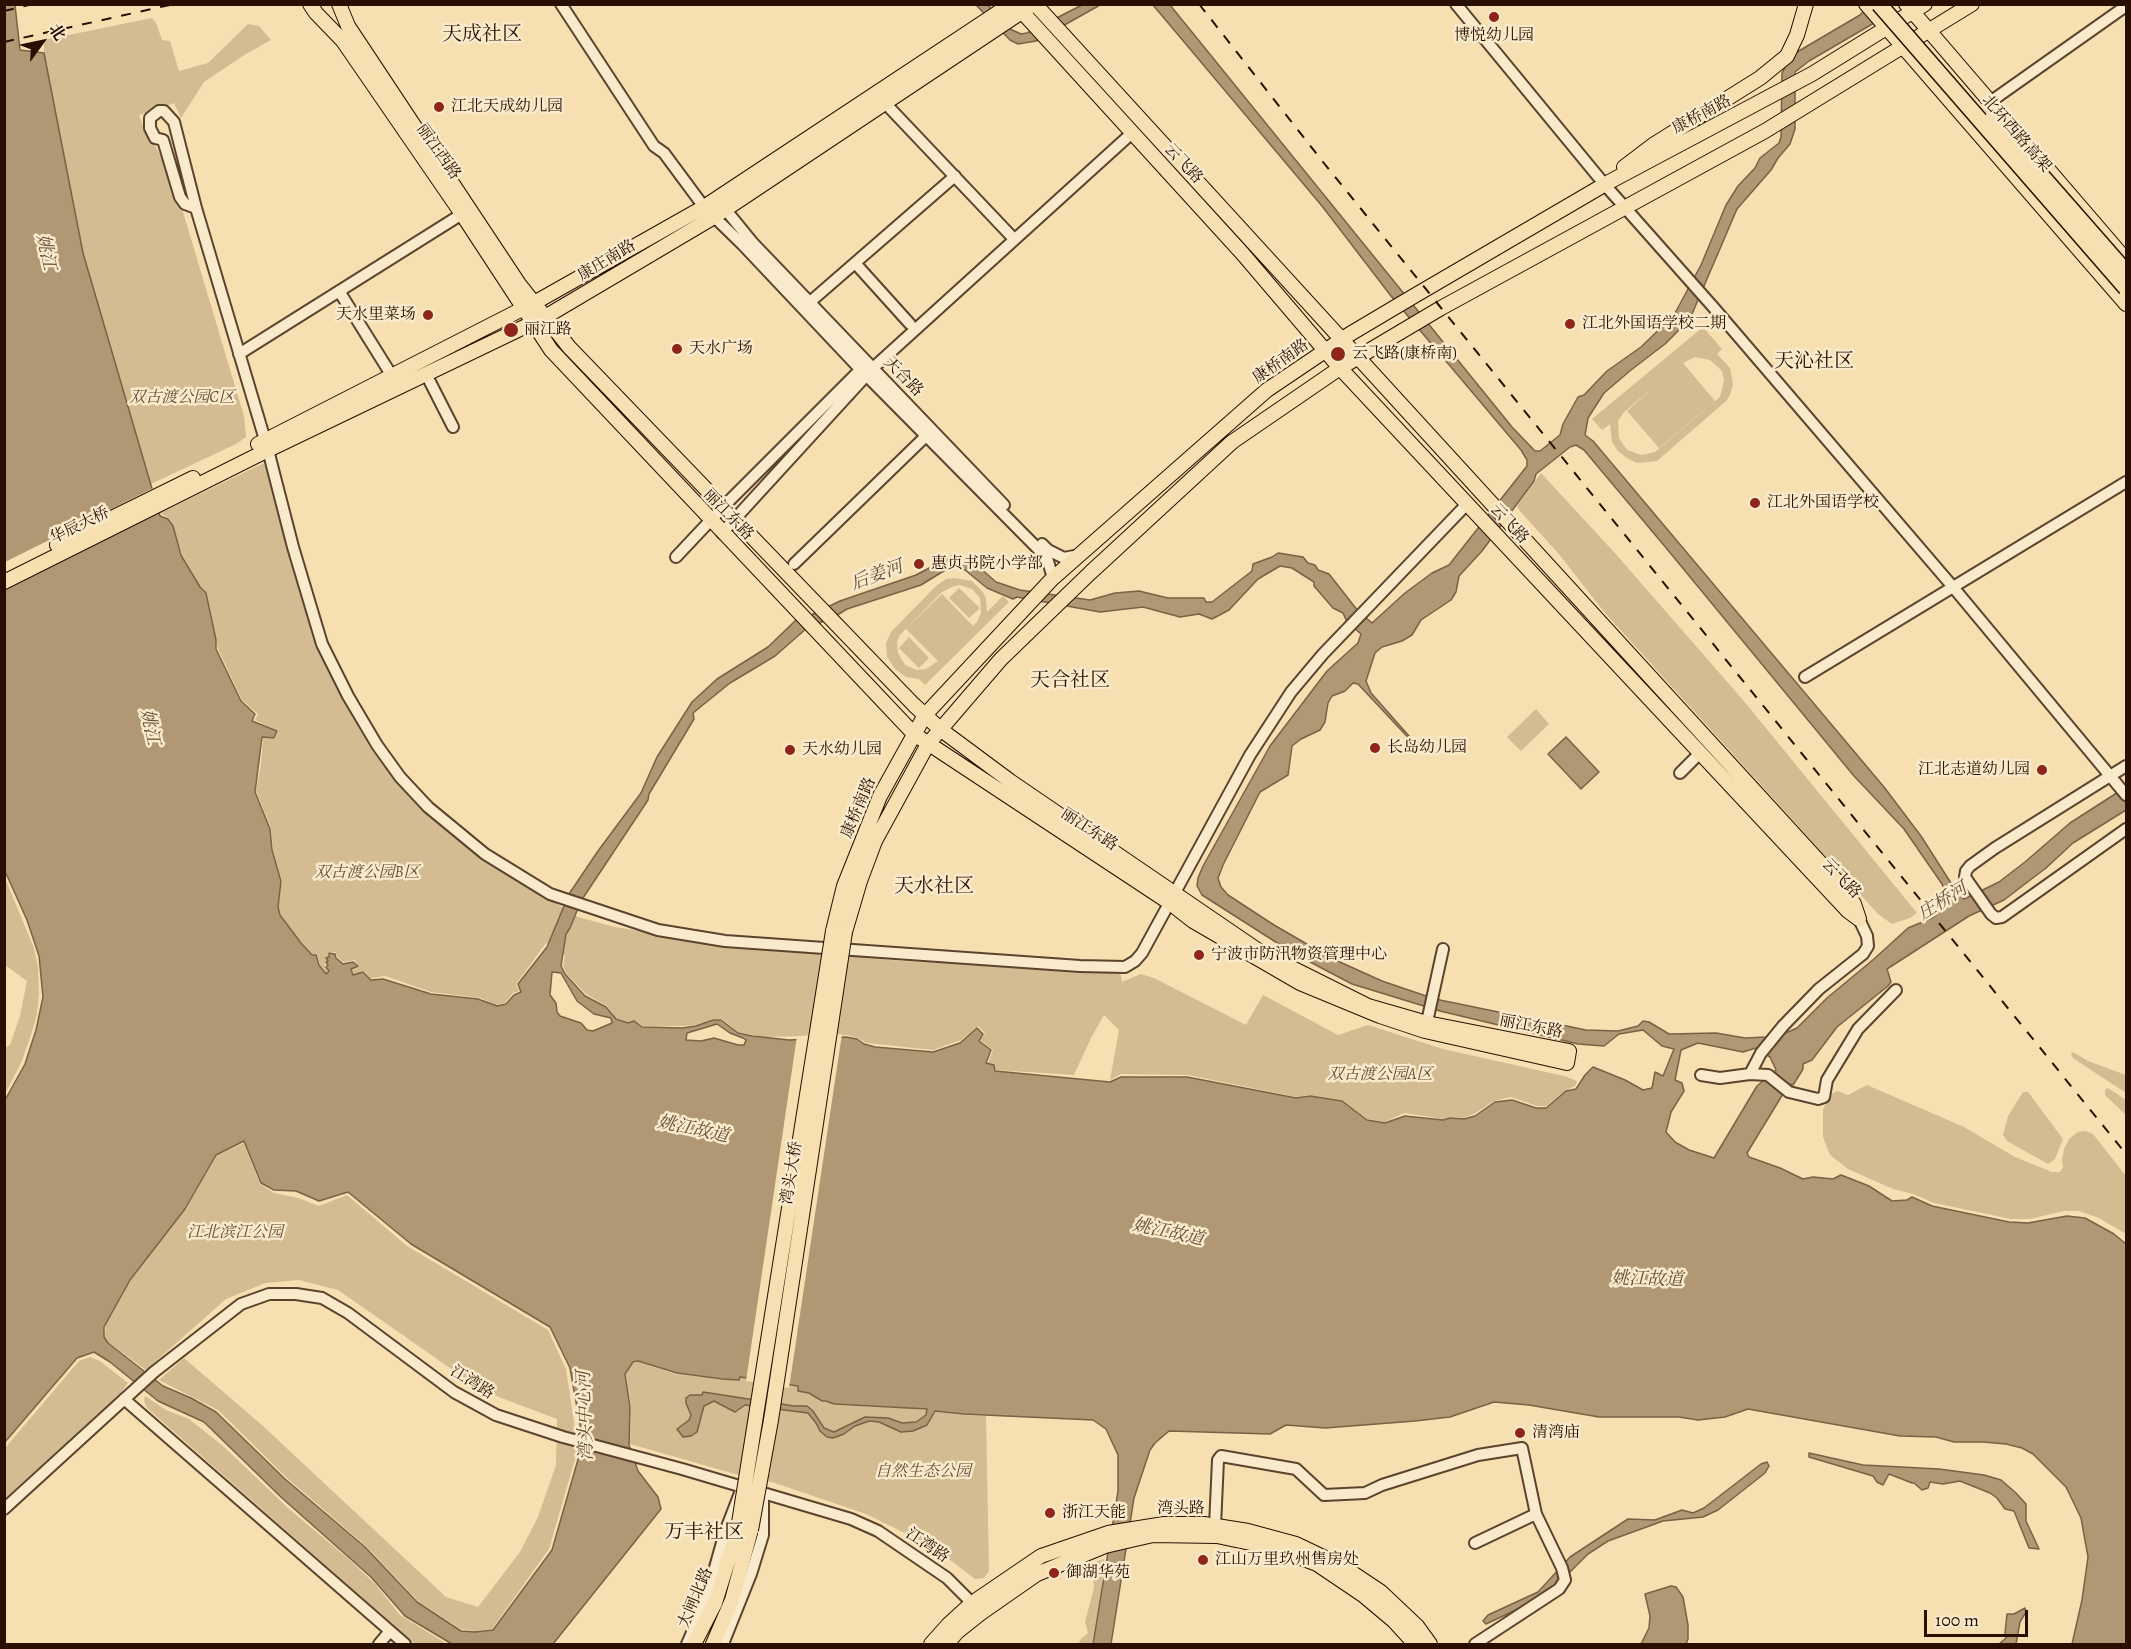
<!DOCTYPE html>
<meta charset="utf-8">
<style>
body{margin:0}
#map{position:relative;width:2131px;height:1649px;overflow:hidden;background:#f6dfb0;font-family:Alegreya,"Noto Serif SC",serif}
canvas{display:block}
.frame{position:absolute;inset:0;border:6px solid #280f01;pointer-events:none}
.north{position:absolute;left:12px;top:12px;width:60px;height:60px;-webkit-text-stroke:4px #f9eacc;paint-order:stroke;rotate:57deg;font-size:16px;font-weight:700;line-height:24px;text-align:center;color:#280f01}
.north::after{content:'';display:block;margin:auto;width:21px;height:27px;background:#280f01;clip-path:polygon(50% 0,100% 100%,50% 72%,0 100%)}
.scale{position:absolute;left:1924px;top:1610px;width:104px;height:27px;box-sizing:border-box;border:3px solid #280f01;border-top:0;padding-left:8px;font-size:18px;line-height:21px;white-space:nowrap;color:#280f01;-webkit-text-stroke:4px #f9eacc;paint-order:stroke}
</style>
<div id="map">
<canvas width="2131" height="1649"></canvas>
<div class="frame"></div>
<div class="north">北</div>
<div class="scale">100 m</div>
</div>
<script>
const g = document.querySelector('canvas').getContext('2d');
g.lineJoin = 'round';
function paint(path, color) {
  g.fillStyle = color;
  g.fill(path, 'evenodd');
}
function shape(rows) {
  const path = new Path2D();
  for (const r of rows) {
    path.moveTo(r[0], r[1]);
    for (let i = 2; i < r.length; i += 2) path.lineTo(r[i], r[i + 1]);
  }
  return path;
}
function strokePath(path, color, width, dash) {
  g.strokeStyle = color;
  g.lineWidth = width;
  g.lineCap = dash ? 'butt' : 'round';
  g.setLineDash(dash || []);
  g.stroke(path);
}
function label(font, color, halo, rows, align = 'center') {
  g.font = font + ' Alegreya,"Noto Serif SC",serif';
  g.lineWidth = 5;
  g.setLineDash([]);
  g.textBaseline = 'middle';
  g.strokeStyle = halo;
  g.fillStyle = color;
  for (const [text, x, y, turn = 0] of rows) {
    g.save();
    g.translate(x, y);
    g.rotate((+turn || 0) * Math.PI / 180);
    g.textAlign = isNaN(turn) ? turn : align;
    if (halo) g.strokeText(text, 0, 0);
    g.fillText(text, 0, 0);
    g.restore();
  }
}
const green = shape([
 [152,18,156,23,162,40,170,41,179,71,208,63,248,24,259,26,271,40,246,54,204,82,181,118,174,103,139,115,144,128,164,161,177,198,183,212,244,416,246,437,236,444,151,484,83,253,44,53,44,40],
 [1703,327,1722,349,1717,354,1730,368,1733,384,1730,395,1726,401,1657,461,1637,463,1627,458,1618,451,1612,442,1610,424,1602,430,1592,419],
 [1695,357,1710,360,1722,371,1724,381,1720,397,1655,452,1641,455,1627,450,1619,438,1618,421,1624,412,1655,386,1627,411,1659,448,1715,401,1683,363],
 [264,463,316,643,341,696,369,746,401,788,468,848,578,917,615,927,727,945,901,961,1115,971,1121,975,1122,982,1141,974,1154,978,1246,1025,1263,995,1338,1035,1368,1025,1443,1049,1564,1076,1577,1081,1575,1086,1566,1090,1546,1106,1537,1106,1511,1097,1494,1101,1474,1114,1463,1118,1450,1117,1443,1119,1404,1113,1385,1122,1367,1119,1342,1100,1308,1095,1296,1097,1188,1075,1121,1074,1110,1080,1119,1030,1104,1015,1091,1038,1074,1075,996,1070,994,1064,988,1063,993,1050,980,1040,985,1033,978,1026,961,1040,933,1050,866,1043,858,1038,847,1035,764,1037,738,1032,722,1019,713,1019,696,1025,682,1026,643,1026,636,1022,628,1022,616,1018,607,1006,586,994,566,973,563,966,565,955,546,943,516,984,519,991,513,993,505,1003,495,1005,481,998,431,992,385,976,371,978,364,971,354,974,352,969,359,966,354,960,344,962,340,960,335,952,328,952,328,957,326,957,325,966,328,971,326,973,320,964,317,955,312,954,301,942,282,916,278,908,282,880,273,850,271,828,256,791,261,764,263,738,275,739,278,731,255,720,258,714,242,700,218,649,207,593,200,586,182,554,173,525,169,518,160,513],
 [1541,473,1614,552,1743,700,1917,913,1910,918,1892,924,1878,914,1605,613,1558,553,1519,510,1517,506],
 [955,578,972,581,983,592,986,599,987,612,1003,596,1009,602,925,685,919,679,906,677,895,669,887,657,886,643,891,632,936,586,946,579],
 [959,585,972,589,980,598,981,613,977,622,962,637,973,626,942,594,906,629,938,661,926,669,917,670,905,665,898,653,897,641,900,635,942,592,952,587],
 [959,588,980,608,969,618,949,598],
 [909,637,929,658,919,668,899,648],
 [1536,709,1549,724,1521,751,1507,737],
 [5,878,34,948,38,967,39,994,37,1014,32,1032,22,1061,5,1094,5,1048,10,1045,20,1016,27,981,5,965],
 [2073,1052,2088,1061,2126,1075,2126,1093,2073,1058,2071,1054],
 [1867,1085,1964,1127,2015,1157,2052,1172,2060,1172,2063,1167,2062,1160,2064,1149,2069,1139,2078,1132,2086,1131,2093,1134,2126,1176,2126,1234,2099,1218,2079,1211,2064,1211,2030,1219,2011,1219,1934,1203,1913,1194,1893,1189,1848,1169,1830,1155,1823,1137,1823,1109,1832,1094,1837,1091,1848,1095],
 [2108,1088,2126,1100,2126,1115,2105,1095,2105,1090],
 [2023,1092,2028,1092,2063,1139,2055,1159,2048,1164,2007,1141,2003,1135,2008,1116],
 [244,1143,260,1184,274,1193,298,1198,319,1206,347,1195,407,1246,548,1330,566,1369,578,1449,549,1549,492,1629,476,1631,461,1629,418,1601,366,1546,287,1478,218,1410,159,1380,184,1358,263,1426,446,1597,478,1607,520,1552,538,1517,556,1465,557,1419,483,1391,338,1290,299,1280,265,1283,226,1299,146,1370,108,1342,105,1337,106,1324,130,1281,186,1209,216,1156],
 [90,1357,100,1361,128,1383,119,1395,5,1503,5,1448,79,1361],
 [638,1362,676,1374,723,1380,739,1380,740,1378,797,1386,798,1391,809,1393,821,1402,826,1401,834,1405,908,1408,962,1415,986,1416,989,1571,984,1578,975,1579,933,1547,866,1514,775,1483,735,1474,630,1444,631,1407,626,1374,630,1364],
 [145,1396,166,1410,189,1419,223,1446,289,1509,351,1561,375,1584,400,1615,447,1644,415,1644,147,1408,144,1401],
 [1104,1559,1102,1585,1092,1644,1078,1644,1081,1639,1088,1633,1085,1622,1094,1588,1093,1565,1097,1561]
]);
const water = shape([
 [5,5,15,5,20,50,44,53,83,253,160,516,168,519,173,526,181,555,200,587,206,593,216,640,216,649,241,701,255,714,252,721,277,731,274,738,262,737,255,792,270,829,272,850,281,881,278,907,280,915,301,943,312,955,316,955,319,965,326,974,329,971,326,967,328,965,326,962,328,961,326,958,329,957,329,953,335,954,336,958,343,964,353,962,358,966,351,969,353,975,363,972,371,980,383,979,431,994,478,999,497,1006,506,1004,514,995,521,992,518,984,547,947,569,894,598,851,641,793,657,757,692,702,717,679,768,647,796,620,801,620,840,601,916,575,952,556,972,561,996,582,1020,590,1090,600,1115,593,1139,591,1168,598,1204,598,1206,602,1212,602,1252,571,1253,564,1272,557,1278,553,1303,557,1308,563,1315,565,1318,570,1329,574,1358,611,1372,623,1405,593,1432,573,1449,565,1527,466,1527,460,1521,450,1391,296,1322,206,1153,5,1170,5,1512,427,1535,451,1540,451,1560,435,1563,424,1578,397,1584,395,1607,371,1641,347,1674,315,1701,265,1726,205,1738,186,1755,168,1760,158,1779,143,1781,137,1782,73,1792,55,1860,15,1869,5,1874,23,1809,61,1795,72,1795,129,1790,144,1778,158,1771,170,1737,209,1692,314,1686,323,1665,344,1631,370,1604,393,1588,418,1585,435,1593,441,1884,787,1921,836,1958,894,1964,899,1999,882,2025,862,2070,823,2126,787,2126,810,2073,843,2046,868,2004,900,1969,916,1887,969,1891,982,1888,986,1837,1027,1812,1060,1803,1064,1803,1069,1800,1074,1793,1085,1789,1084,1747,1153,1749,1157,1780,1168,1803,1179,1813,1177,1833,1179,1841,1175,1869,1186,1892,1201,1907,1200,1912,1197,1932,1206,2009,1222,2028,1223,2067,1216,2085,1218,2114,1234,2126,1244,2126,1644,2072,1644,2082,1600,2088,1557,2081,1518,2066,1487,2033,1454,2022,1448,2006,1444,1983,1442,1954,1442,1936,1437,1900,1436,1748,1409,1725,1417,1698,1420,1679,1417,1599,1417,1529,1405,1494,1402,1450,1417,1415,1421,1325,1428,1286,1425,1270,1434,1169,1431,1155,1443,1150,1450,1134,1498,1111,1644,1093,1644,1118,1491,1118,1455,1106,1429,1093,1420,963,1414,935,1411,927,1425,913,1431,901,1432,879,1422,869,1421,855,1426,844,1434,833,1438,827,1437,820,1431,816,1423,808,1413,745,1405,735,1412,714,1401,704,1406,697,1432,691,1436,683,1437,677,1429,689,1420,691,1415,686,1403,686,1398,690,1395,702,1395,703,1392,794,1406,807,1406,813,1411,824,1428,834,1432,865,1417,888,1418,902,1423,916,1422,926,1415,927,1409,834,1404,826,1401,822,1401,809,1393,798,1391,798,1386,740,1377,739,1380,722,1379,677,1373,638,1361,633,1362,625,1374,630,1407,629,1445,638,1471,658,1497,661,1509,553,1644,452,1644,405,1616,371,1577,282,1498,204,1422,158,1401,110,1362,94,1352,77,1358,5,1442,5,1100,25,1064,36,1030,43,997,39,956,27,920,4,869,5,5],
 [1576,445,1584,450,1667,549,1854,776,1904,829,1942,884,1949,901,1945,908,1932,918,1908,928,1874,959,1827,998,1797,1028,1788,1032,1766,1037,1745,1038,1716,1033,1669,1034,1649,1022,1643,1021,1638,1026,1618,1031,1586,1030,1435,999,1382,981,1331,958,1274,925,1228,895,1221,887,1218,878,1223,865,1260,792,1288,775,1292,746,1301,739,1320,730,1325,722,1328,703,1332,696,1345,691,1353,683,1358,684,1417,747,1419,743,1409,736,1371,693,1366,681,1375,653,1382,647,1402,641,1412,635,1421,620,1451,600,1456,592,1459,576,1482,551,1534,481,1536,474,1570,447,1576,445],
 [1280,566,1292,568,1314,582,1314,586,1333,608,1343,613,1347,622,1361,634,1358,643,1327,671,1270,746,1203,866,1198,878,1197,886,1202,895,1293,953,1352,984,1440,1011,1578,1044,1604,1046,1619,1034,1643,1030,1662,1046,1674,1049,1663,1076,1655,1072,1652,1088,1643,1090,1625,1080,1593,1067,1585,1075,1576,1089,1566,1091,1546,1108,1536,1108,1512,1100,1495,1102,1475,1116,1464,1119,1450,1118,1443,1120,1405,1116,1385,1123,1367,1120,1342,1101,1310,1096,1296,1098,1187,1077,1121,1077,1110,1082,995,1071,994,1065,986,1063,991,1050,979,1041,983,1034,977,1028,960,1043,933,1052,875,1047,864,1044,857,1039,846,1037,789,1040,752,1036,738,1033,721,1020,713,1020,696,1026,682,1028,642,1027,634,1021,628,1023,616,1019,606,1007,585,996,565,974,561,966,566,934,570,928,581,901,648,800,649,794,694,719,693,713,730,683,775,656,807,628,834,617,847,609,921,585,947,569,956,567,965,570,987,588,1013,599,1017,597,1100,612,1143,607,1180,617,1199,614,1212,619,1229,610,1258,579,1280,566],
 [552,972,561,973,577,1001,594,1014,611,1018,612,1023,593,1031,587,1030,581,1023,560,1016,557,1012,556,1003,550,995,552,972],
 [717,1024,730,1033,743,1038,746,1040,744,1045,738,1045,714,1038,701,1041,686,1040,687,1033,717,1024],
 [1698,1043,1743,1052,1756,1048,1770,1057,1776,1070,1757,1086,1714,1158,1689,1150,1675,1142,1666,1132,1671,1112,1684,1091,1682,1083,1675,1080,1681,1050,1698,1043],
 [244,1141,261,1183,274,1190,296,1191,319,1201,348,1192,411,1244,550,1327,570,1368,583,1442,552,1550,493,1630,475,1632,461,1631,417,1602,365,1547,285,1479,216,1412,191,1398,163,1386,108,1343,104,1337,104,1327,130,1280,185,1209,216,1155,244,1141],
 [976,5,988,5,1010,29,1021,34,1027,33,1082,5,1100,5,1036,41,1018,44,1010,40,976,5],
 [1566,737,1599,772,1581,789,1548,754,1566,737],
 [1809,1453,1863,1465,1939,1469,1984,1475,2001,1480,2016,1493,2026,1504,2026,1521,2039,1549,2029,1548,2014,1511,2005,1509,1997,1498,1990,1493,1960,1481,1943,1484,1930,1482,1928,1488,1922,1490,1914,1483,1912,1483,1889,1474,1883,1485,1877,1482,1873,1476,1809,1457,1809,1453],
 [1767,1462,1769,1466,1765,1473,1718,1510,1703,1517,1663,1521,1608,1541,1588,1554,1551,1591,1537,1600,1486,1624,1483,1621,1488,1615,1538,1592,1570,1557,1628,1519,1655,1520,1682,1510,1693,1513,1704,1508,1761,1464,1767,1462],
 [1671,1586,1676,1587,1683,1597,1688,1625,1688,1639,1686,1644,1641,1644,1649,1628,1650,1616,1645,1594,1671,1586],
 [2025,1608,2026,1612,2020,1622,2016,1644,1999,1644,2006,1638,2005,1633,2007,1614,2014,1614,2025,1608]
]);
const pier = shape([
 [155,487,161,509,5,588,5,562],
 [842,1034,789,1388,746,1381,797,1036]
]);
const minor = shape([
 [561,4,654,146,664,153,704,207,743,245,860,369,1047,558,1053,578],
 [1456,4,1605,185,1714,308,1953,587,2126,795],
 [1990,102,2126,6],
 [885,103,1014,239],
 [721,204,752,242,1004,505],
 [196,208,185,204,180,197,163,140,155,138,150,128,150,118,159,111,164,111,174,122,196,208,268,450,293,547,322,644,348,696,377,745,400,777,428,807,485,854,550,894,658,930,725,941,1080,966,1125,967,1135,961,1142,953,1250,755,1291,692,1323,654,1467,504],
 [855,263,910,324],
 [339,291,392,376],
 [810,302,955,176],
 [239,354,462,214],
 [426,374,453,427],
 [722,533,873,368,1132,133],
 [1042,544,1048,550,1064,558,1079,555],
 [676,557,724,506,864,366],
 [794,564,926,436],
 [1805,677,2126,482],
 [2126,766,1995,848,1970,866,1966,871,1965,877,1991,914,1996,918,2002,917,2126,829],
 [1680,773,1700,753],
 [1425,1031,1443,949],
 [1750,1074,1761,1053,1783,1026,1819,989,1863,954,1868,946,1867,936,1859,919],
 [1701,1075,1720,1078,1750,1074,1768,1075,1789,1092,1818,1099,1824,1097,1827,1080,1858,1029,1896,990],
 [124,1399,405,1644],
 [4,1509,154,1372,241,1304,269,1294,296,1294,322,1298,348,1313,454,1392,496,1415,563,1437,682,1469,851,1519,878,1531,947,1578,976,1607],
 [1215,1526,1218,1460,1221,1456,1296,1469,1324,1495,1365,1493,1382,1485,1478,1455,1522,1448,1536,1514,1562,1568,1565,1580,1559,1589,1475,1644],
 [1475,1543,1536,1514],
 [379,1644,390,1631],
 [687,1644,705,1603,725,1532,740,1493],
 [723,1644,751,1574,763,1535,763,1498,755,1496]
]);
const major = shape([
 [310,4,316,13,343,41,462,214,551,350,914,734,1170,903,1193,921,1300,983,1380,1016,1425,1031,1567,1063,1569,1051,1427,1023,1368,1006,1262,953,1010,781,940,729,914,705,569,347,519,284,348,26,339,4],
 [1015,4,1242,253,1340,368,1848,911,1859,919],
 [1035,4,1846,891,1854,904,1859,919],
 [1866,4,2126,304],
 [1906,4,2126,260],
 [1624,167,1653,145,1760,78,1787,56,1797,35,1806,4],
 [258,444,534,303,704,207,1011,4],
 [57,545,193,478],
 [4,582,268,450,545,317,714,217,1029,7],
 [833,931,844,886,880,796,925,715,1052,579,1267,390,1350,334,1414,296,1609,182,1812,74,1925,4],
 [845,932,860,881,875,841,928,744,1001,659,1090,573,1232,442,1340,368,1441,308,1765,131,1972,4],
 [694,1644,715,1603,738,1529],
 [713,1644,732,1600,751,1530],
 [931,1644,948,1625,972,1603,1041,1556,1108,1533,1164,1524,1204,1524,1248,1531,1296,1544,1342,1566,1381,1592,1417,1626,1430,1644],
 [947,1644,957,1632,981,1613,1037,1574,1105,1546,1153,1535,1217,1536,1274,1548,1317,1564,1363,1595,1394,1621,1415,1644]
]);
const rail = shape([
 [1199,4,1323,162,2126,1154],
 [4,11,33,4],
 [4,42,174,4]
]);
const majorBridge = shape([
 [738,1529,833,931],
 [751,1530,771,1420,845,932]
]);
const highwayBridge = shape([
 [1879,4,2126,288],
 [1992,119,2126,272]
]);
const markers = [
 [1494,17,6,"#8f2418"],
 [439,107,6,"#8f2418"],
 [428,315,6,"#8f2418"],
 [1570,324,6,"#8f2418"],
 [511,330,8,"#8f2418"],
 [677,349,6,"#8f2418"],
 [1338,354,8,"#8f2418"],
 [1755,503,6,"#8f2418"],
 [919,564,6,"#8f2418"],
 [1375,748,6,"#8f2418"],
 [790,750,6,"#8f2418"],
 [2042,770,6,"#8f2418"],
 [1199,955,6,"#8f2418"],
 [1520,1433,6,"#8f2418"],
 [1050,1513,6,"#8f2418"],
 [1203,1560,6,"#8f2418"],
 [1054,1573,6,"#8f2418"]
];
const poiNames = [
 ["博悦幼儿园",1494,36,"center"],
 ["江北天成幼儿园",451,107],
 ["天水里菜场",416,315,"right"],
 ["江北外国语学校二期",1582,324],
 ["丽江路",524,330],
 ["天水广场",689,349],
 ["云飞路(康桥南)",1352,354],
 ["江北外国语学校",1767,503],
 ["惠贞书院小学部",931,564],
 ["长岛幼儿园",1387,748],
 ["天水幼儿园",802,750],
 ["江北志道幼儿园",2030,770,"right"],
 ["宁波市防汛物资管理中心",1211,955],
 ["清湾庙",1532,1433],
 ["浙江天能",1062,1513],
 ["江山万里玖州售房处",1215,1560],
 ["御湖华苑",1066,1573]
];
const streetNames = [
 ["康桥南路",1702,115,-28],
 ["北环西路高架",2016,134,49],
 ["丽江西路",438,152,55],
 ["云飞路",1183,164,47],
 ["康庄南路",607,261,-31],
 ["康桥南路",1281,362,-35],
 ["天合路",903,377,46],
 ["丽江东路",728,515,46],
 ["云飞路",1509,524,47],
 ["华辰大桥",80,526,-26],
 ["康桥南路",859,808,-67],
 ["丽江东路",1089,830,33],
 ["云飞路",1841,879,46],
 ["丽江东路",1531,1027,11],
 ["湾头大桥",792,1173,-81],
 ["江湾路",472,1383,32],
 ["湾头路",1181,1509],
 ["江湾路",927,1546,34],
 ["大闸北路",696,1598,-67]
];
const parkNames = [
 ["双古渡公园C区",182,398],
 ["双古渡公园B区",367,873],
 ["双古渡公园A区",1380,1075],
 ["江北滨江公园",235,1233],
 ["自然生态公园",923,1472]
];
const waterNames = [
 ["姚江",45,252,78],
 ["后姜河",877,576,-20],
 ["姚江",149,727,78],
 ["庄桥河",1943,902,-32],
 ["姚江故道",693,1130,12],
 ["姚江故道",1168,1233,12],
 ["姚江故道",1647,1280,1],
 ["湾头中心河",586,1416,-92]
];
const quarterNames = [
 ["天成社区",482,35],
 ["天沁社区",1814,362],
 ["天合社区",1070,681],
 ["天水社区",934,887],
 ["万丰社区",704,1533]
];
paint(green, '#d3bc92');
paint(water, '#b09874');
strokePath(water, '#7a6146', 1.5);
paint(pier, '#f6dfb0');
strokePath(minor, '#5c432d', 14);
strokePath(major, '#280f01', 16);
strokePath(minor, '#f9eacc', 10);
strokePath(major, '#f6dfb0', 14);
strokePath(rail, '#280f01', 2, [10, 10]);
strokePath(majorBridge, '#280f01', 16, []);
strokePath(highwayBridge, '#280f01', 18, []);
strokePath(majorBridge, '#f6dfb0', 14);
strokePath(highwayBridge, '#f6dfb0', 15);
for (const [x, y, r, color] of markers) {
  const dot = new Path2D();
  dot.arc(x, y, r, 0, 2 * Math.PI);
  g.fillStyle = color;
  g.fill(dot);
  strokePath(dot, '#f9eacc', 2);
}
label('16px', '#280f01', '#f9eacc', poiNames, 'left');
label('16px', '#280f01', '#f9eacc', streetNames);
label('italic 16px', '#644c34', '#f9eacc', parkNames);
label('italic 18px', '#654d35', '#f9eacc', waterNames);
label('20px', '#280f01', '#f9eacc', quarterNames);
</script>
